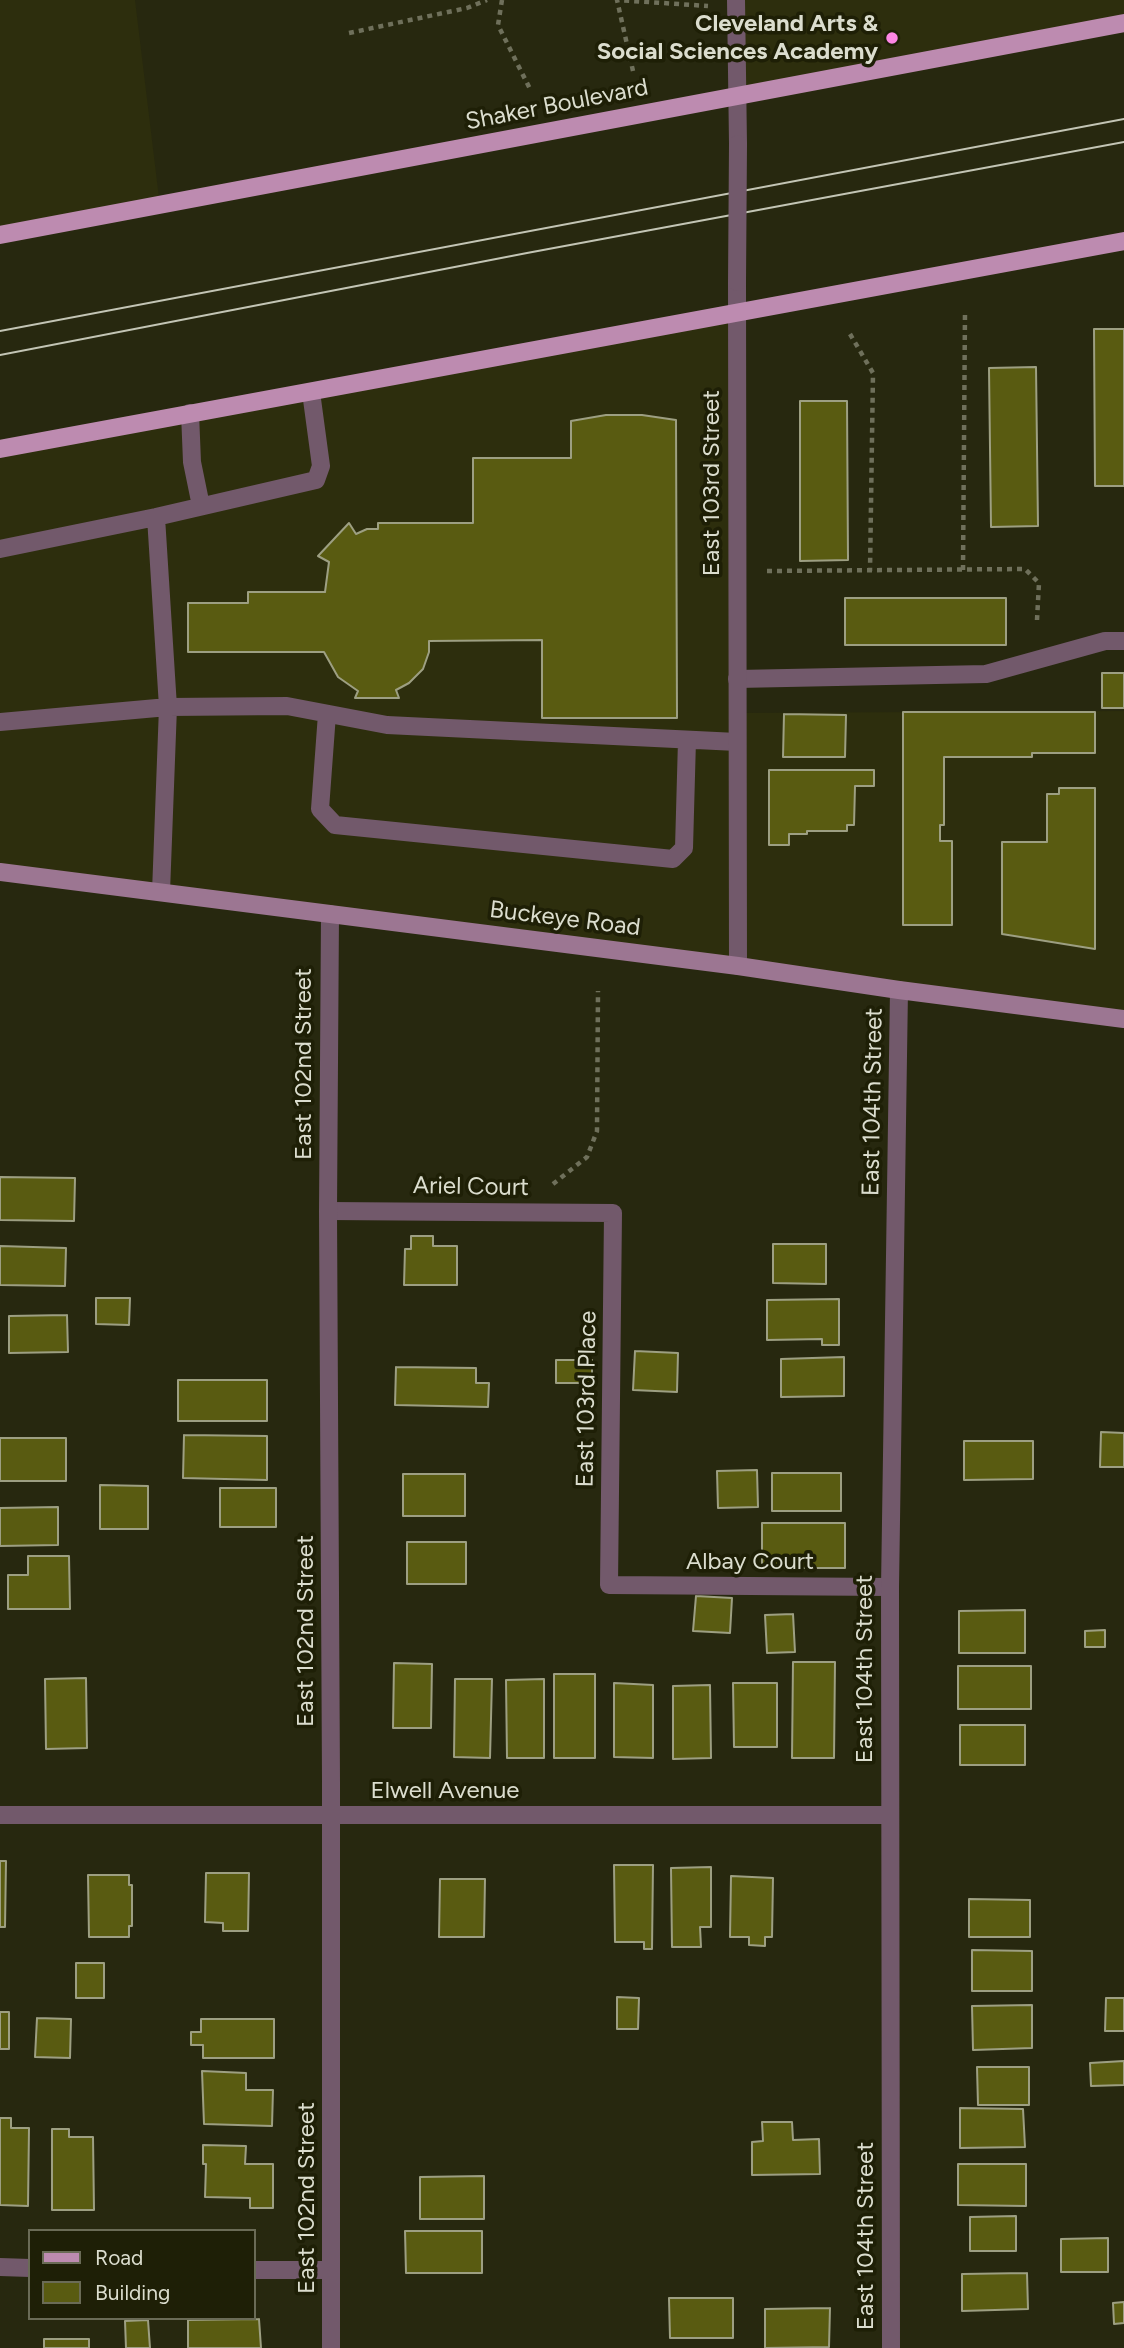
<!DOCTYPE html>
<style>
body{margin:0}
#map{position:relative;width:1124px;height:2348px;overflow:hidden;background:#27280f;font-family:Figtree,sans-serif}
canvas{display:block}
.legend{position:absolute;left:28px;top:2229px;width:228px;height:91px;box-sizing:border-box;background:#1e1f06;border:2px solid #6a6b56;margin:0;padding:9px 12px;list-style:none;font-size:21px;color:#dbddce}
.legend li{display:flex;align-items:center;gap:14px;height:35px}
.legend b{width:35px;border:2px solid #6a6b56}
</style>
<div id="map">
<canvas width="1124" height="2348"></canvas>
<ul class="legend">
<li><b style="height:9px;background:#bd8bb0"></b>Road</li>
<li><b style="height:19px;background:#595b11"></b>Building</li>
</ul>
</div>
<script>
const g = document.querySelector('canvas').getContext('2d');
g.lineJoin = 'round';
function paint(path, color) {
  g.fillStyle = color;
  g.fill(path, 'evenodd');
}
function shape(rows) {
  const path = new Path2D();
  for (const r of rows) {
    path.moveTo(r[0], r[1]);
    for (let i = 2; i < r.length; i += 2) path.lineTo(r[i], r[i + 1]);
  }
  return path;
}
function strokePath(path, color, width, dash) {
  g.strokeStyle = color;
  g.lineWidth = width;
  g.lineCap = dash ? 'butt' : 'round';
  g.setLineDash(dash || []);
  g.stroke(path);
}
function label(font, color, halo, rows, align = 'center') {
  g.font = font + ' Figtree,sans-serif';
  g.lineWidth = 7;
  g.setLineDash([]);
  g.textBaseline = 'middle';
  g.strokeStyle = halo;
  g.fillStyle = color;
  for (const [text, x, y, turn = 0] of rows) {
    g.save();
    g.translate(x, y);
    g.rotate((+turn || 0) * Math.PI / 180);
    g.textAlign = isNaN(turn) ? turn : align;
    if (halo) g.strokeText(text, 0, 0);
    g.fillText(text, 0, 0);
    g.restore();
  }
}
const built = shape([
 [0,0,135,0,160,206,0,235],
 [736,0,1124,0,1124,23,736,96],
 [737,314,737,713,1124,711,1124,1019,0,872,0,449]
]);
const building = shape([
 [1094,329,1124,329,1124,486,1095,486,1094,329],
 [1036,367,1038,526,991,527,989,368,1036,367],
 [800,401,847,401,848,560,800,561,800,401],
 [606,415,642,415,676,420,677,718,542,718,542,640,429,641,429,652,423,669,409,683,396,690,399,698,355,698,358,691,338,677,324,652,188,652,188,603,248,603,248,592,325,592,329,562,318,556,349,523,356,534,367,529,378,529,378,523,473,523,473,458,571,458,571,421,606,415],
 [845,598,1006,598,1006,645,845,645,845,598],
 [1102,673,1124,673,1124,708,1102,708,1102,673],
 [903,712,1095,712,1095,753,1032,753,1032,757,944,757,944,825,940,825,940,841,952,841,952,925,903,925,903,712],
 [784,714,846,715,845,757,783,757,784,714],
 [769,770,874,770,874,786,855,786,854,825,847,825,847,831,807,831,807,834,789,834,789,845,769,845,769,770],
 [1059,788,1095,788,1095,949,1002,934,1002,842,1047,842,1047,794,1059,794,1059,788],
 [0,1177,75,1178,74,1221,0,1220,0,1177],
 [411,1236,433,1236,433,1246,457,1246,457,1285,404,1285,405,1249,411,1249,411,1236],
 [773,1244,826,1244,826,1284,773,1283,773,1244],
 [0,1246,66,1248,65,1286,0,1285,0,1246],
 [96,1298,130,1298,129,1325,96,1324,96,1298],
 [839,1299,839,1345,822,1345,822,1339,767,1340,767,1300,839,1299],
 [67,1315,68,1352,9,1353,9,1316,67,1315],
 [635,1351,678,1353,677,1392,633,1390,635,1351],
 [844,1357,844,1396,781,1397,781,1359,844,1357],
 [556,1360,592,1360,592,1383,556,1383,556,1360],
 [396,1367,476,1368,476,1383,489,1383,488,1407,395,1405,396,1367],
 [178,1380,267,1380,267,1421,178,1421,178,1380],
 [1101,1432,1124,1433,1124,1467,1100,1467,1101,1432],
 [184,1435,267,1436,267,1480,183,1478,184,1435],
 [0,1438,66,1438,66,1481,0,1481,0,1438],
 [964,1441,1033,1441,1033,1479,964,1480,964,1441],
 [757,1470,758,1507,718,1508,717,1471,757,1470],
 [772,1473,841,1473,841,1511,772,1511,772,1473],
 [403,1474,465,1474,465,1516,403,1516,403,1474],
 [100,1485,148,1486,148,1529,100,1529,100,1485],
 [220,1488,276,1488,276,1527,220,1527,220,1488],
 [58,1507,58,1545,0,1546,0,1508,58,1507],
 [762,1523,845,1523,845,1568,762,1568,762,1523],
 [407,1542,466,1542,466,1584,407,1584,407,1542],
 [28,1556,69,1556,70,1609,8,1609,8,1575,28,1575,28,1556],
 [696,1596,732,1598,730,1633,693,1631,696,1596],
 [1025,1610,1025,1653,959,1653,959,1611,1025,1610],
 [793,1614,795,1652,767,1653,765,1615,793,1614],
 [1105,1630,1105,1647,1085,1647,1085,1631,1105,1630],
 [793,1662,835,1662,834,1758,792,1758,793,1662],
 [394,1663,432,1664,431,1728,393,1728,394,1663],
 [958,1666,1031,1666,1031,1709,958,1709,958,1666],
 [554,1674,595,1674,595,1758,554,1758,554,1674],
 [86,1678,87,1748,46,1749,45,1679,86,1678],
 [455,1679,492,1679,490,1758,454,1757,455,1679],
 [544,1679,544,1758,507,1758,506,1680,544,1679],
 [614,1683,653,1685,653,1758,614,1757,614,1683],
 [733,1683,777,1683,777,1747,734,1747,733,1683],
 [710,1685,711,1758,673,1759,673,1686,710,1685],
 [960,1725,1025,1725,1025,1765,960,1765,960,1725],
 [0,1861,6,1861,5,1927,0,1927,0,1861],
 [614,1865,653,1865,652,1949,644,1949,644,1942,615,1942,614,1865],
 [711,1867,711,1927,700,1927,701,1947,672,1947,671,1868,711,1867],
 [206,1873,249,1873,248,1931,223,1931,223,1923,205,1922,206,1873],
 [88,1875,129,1875,129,1885,132,1885,132,1926,129,1926,129,1937,89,1937,88,1875],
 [731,1876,773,1878,772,1937,765,1937,765,1946,749,1945,749,1937,730,1937,731,1876],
 [440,1879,485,1879,484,1937,439,1937,440,1879],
 [969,1899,1030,1900,1030,1937,969,1937,969,1899],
 [972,1950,1032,1951,1032,1991,972,1991,972,1950],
 [76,1963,104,1963,104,1998,76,1998,76,1963],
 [617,1997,639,1998,638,2029,617,2029,617,1997],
 [1106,1998,1124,1998,1124,2031,1105,2031,1106,1998],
 [1032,2005,1032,2048,973,2050,972,2006,1032,2005],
 [0,2012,9,2012,9,2049,0,2049,0,2012],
 [37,2018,71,2019,70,2058,35,2057,37,2018],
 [201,2019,274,2019,274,2058,203,2058,203,2045,191,2045,191,2032,201,2032,201,2019],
 [1124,2061,1124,2085,1091,2086,1090,2063,1124,2061],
 [977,2067,1029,2067,1029,2105,978,2105,977,2067],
 [202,2071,246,2073,246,2090,273,2090,272,2126,204,2124,202,2071],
 [960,2108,1023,2109,1025,2147,960,2148,960,2108],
 [0,2118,11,2118,11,2128,29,2128,28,2206,0,2205,0,2118],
 [762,2122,792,2122,793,2140,819,2139,820,2174,752,2175,752,2142,763,2141,762,2122],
 [52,2129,69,2129,69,2137,93,2137,94,2210,52,2210,52,2129],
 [203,2145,246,2146,245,2164,273,2164,273,2208,250,2208,250,2198,205,2197,206,2164,203,2164,203,2145],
 [958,2164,1026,2164,1026,2206,958,2205,958,2164],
 [484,2176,484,2219,420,2219,420,2177,484,2176],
 [1016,2216,1016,2251,970,2251,970,2217,1016,2216],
 [405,2231,482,2231,482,2273,406,2273,405,2231],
 [1108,2238,1108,2272,1061,2272,1061,2239,1108,2238],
 [1027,2273,1028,2309,962,2311,962,2274,1027,2273],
 [669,2298,733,2298,733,2338,670,2338,669,2298],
 [1124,2302,1124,2323,1114,2324,1113,2303,1124,2302],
 [830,2308,829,2347,765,2348,765,2309,830,2308],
 [259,2319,261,2348,188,2348,188,2320,259,2319],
 [148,2320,150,2348,126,2348,125,2321,148,2320],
 [44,2339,89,2339,89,2348,44,2348,44,2339]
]);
const path = shape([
 [502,0,498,25,531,91],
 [349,33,467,8,487,0],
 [633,71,617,0,708,6],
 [850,334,873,373,870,571],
 [963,570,965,312],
 [767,571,1025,569,1039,583,1037,620],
 [553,1184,587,1157,597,1131,598,991]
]);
const lane = shape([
 [190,413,192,462,201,506],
 [156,517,168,707,161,892],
 [0,549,156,517,316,480,321,466,311,392],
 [737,679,986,674,1105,641,1124,641],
 [327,714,320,809,335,825,673,859,684,848,687,740],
 [0,722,168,707,287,706,387,725,737,742],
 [328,1211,613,1213,609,1585,890,1587]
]);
const street = shape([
 [736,0,738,144],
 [737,282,738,966],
 [330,914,328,1211,331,1782,331,2348],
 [0,1815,890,1815],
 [0,2267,30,2268],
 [254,2270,331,2270],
 [891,2348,890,1587,899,990]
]);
const secondary = shape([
 [0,872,738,966,899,990,1124,1019]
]);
const primary = shape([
 [0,235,1124,23],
 [0,449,1124,241]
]);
const tram = shape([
 [0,331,1124,119],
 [0,355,527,253,1124,142]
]);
const streetBridge = shape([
 [737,282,738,144]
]);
const markers = [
 [892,38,7,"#fd86e3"]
];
const poiNames = [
 ["Cleveland Arts &",878,24],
 ["Social Sciences Academy",878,52]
];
const streetNames = [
 ["Shaker Boulevard",557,105,-11],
 ["East 103rd Street",712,483,-90],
 ["Buckeye Road",565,919,7],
 ["East 102nd Street",304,1064,-90],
 ["East 104th Street",873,1102,-89],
 ["Ariel Court",471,1187,1],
 ["East 103rd Place",587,1399,-89],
 ["Albay Court",750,1562],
 ["East 102nd Street",306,1631,-90],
 ["East 104th Street",865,1669,-90],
 ["Elwell Avenue",445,1791],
 ["East 102nd Street",307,2198,-90],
 ["East 104th Street",866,2236,-90]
];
paint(built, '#2d2e0d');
paint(building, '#595b11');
strokePath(building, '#9d9f82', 2);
strokePath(path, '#6f705b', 4.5, [5, 5]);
strokePath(lane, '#72596b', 18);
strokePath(street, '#72596b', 18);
strokePath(secondary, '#9c7692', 18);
strokePath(primary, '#bd8bb0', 18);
strokePath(tram, '#c3c5b5', 2);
strokePath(streetBridge, '#72596b', 18);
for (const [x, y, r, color] of markers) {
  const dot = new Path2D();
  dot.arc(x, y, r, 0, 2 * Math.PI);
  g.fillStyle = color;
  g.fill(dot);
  strokePath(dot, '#1e1f06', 2.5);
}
label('bold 24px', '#dbddce', '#1e1f06', poiNames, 'right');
label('24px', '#dbddce', '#1e1f06', streetNames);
</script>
